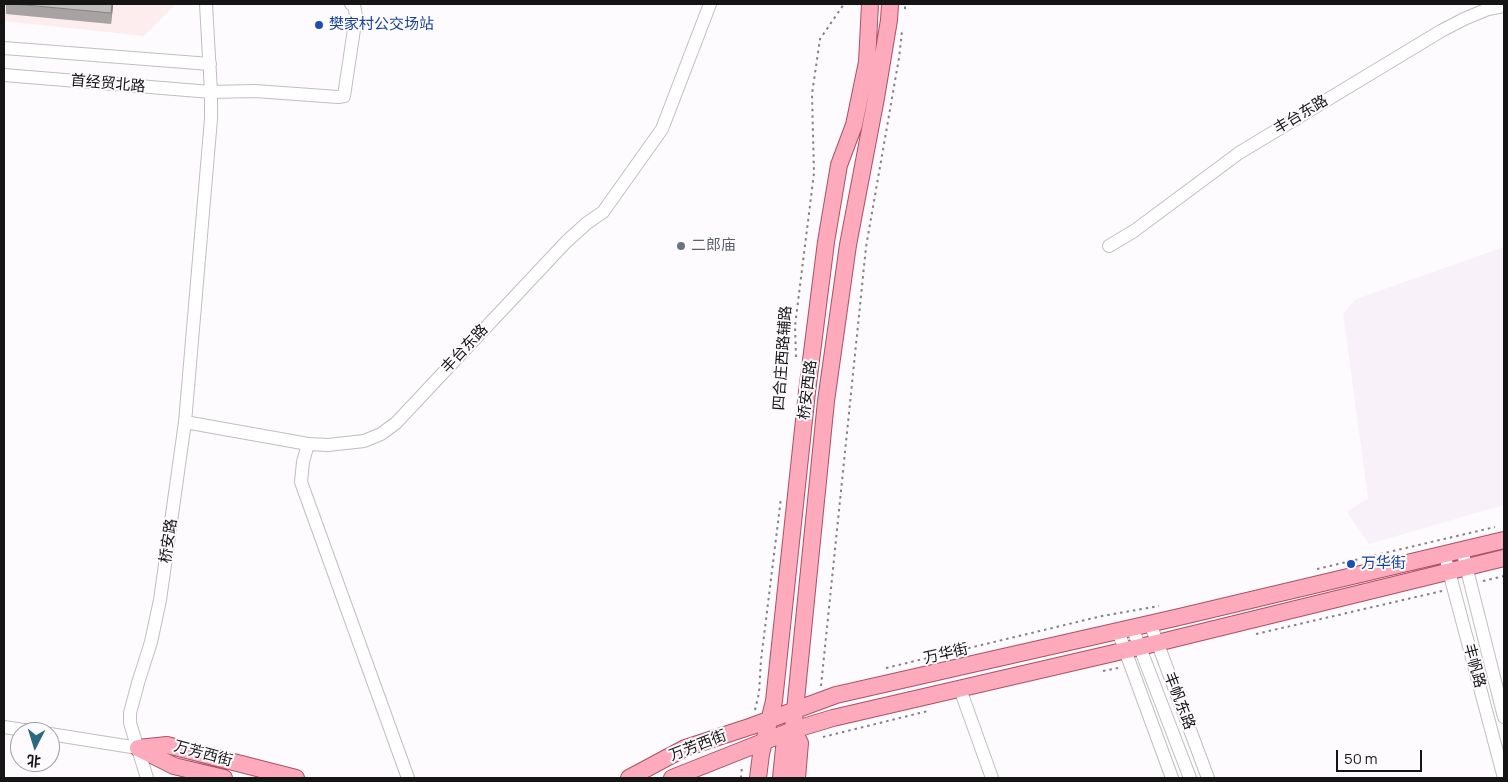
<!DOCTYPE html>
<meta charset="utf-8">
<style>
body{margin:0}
#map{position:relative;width:1508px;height:782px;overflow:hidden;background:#fdfbfd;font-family:Manrope,"Noto Sans SC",sans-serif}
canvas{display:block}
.frame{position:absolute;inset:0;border:5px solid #161516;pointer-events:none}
.north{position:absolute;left:10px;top:722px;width:50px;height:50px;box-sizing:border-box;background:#fdfbfd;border:1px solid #a19fa1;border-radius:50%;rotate:185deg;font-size:14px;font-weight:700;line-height:20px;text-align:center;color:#161516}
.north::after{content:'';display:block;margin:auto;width:18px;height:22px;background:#2c6980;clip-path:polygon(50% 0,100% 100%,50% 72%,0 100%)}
.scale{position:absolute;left:1336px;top:750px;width:86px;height:22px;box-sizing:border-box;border:2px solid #161516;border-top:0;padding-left:6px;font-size:15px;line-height:18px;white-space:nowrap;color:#161516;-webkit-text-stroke:4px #fdfbfd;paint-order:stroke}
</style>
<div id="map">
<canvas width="1508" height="782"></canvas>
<div class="frame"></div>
<div class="north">北</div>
<div class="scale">50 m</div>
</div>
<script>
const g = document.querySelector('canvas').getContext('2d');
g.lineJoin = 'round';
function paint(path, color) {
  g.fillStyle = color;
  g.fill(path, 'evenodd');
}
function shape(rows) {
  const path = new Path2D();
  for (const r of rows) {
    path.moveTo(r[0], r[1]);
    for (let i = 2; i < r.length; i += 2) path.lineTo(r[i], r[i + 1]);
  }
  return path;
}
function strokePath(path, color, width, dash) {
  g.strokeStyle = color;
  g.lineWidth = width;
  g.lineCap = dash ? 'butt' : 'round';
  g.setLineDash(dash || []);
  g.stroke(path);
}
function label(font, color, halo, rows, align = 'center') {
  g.font = font + ' Manrope,"Noto Sans SC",sans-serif';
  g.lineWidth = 4;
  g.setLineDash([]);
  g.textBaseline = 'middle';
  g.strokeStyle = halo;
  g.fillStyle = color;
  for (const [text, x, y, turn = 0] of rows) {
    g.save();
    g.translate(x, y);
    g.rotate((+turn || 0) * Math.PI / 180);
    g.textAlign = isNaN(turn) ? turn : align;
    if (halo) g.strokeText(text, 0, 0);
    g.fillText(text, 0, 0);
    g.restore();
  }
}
const built = shape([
 [1504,247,1504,505,1369,544,1347,512,1368,498,1343,314,1356,299]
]);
const education = shape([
 [4,4,176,4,144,36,4,21]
]);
const path = shape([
 [905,9,905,4],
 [796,357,795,326,814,173,812,94,820,39,844,4],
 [1317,569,1495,527],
 [1483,581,1504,576],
 [1256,634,1442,591],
 [886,668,1102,616,1159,606],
 [1103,671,1118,668],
 [821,686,866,247,899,58,902,31],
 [755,710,759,693,761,660,781,498],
 [823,737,928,711],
 [741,778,742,765]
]);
const minor = shape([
 [4,48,210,64],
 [4,75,211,92,255,91,338,97,344,96,356,16,354,5,351,4],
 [1109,246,1134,231,1239,153,1441,31,1464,19,1488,9,1504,6],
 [185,422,211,119,211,92,206,4],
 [308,444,303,462,301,482,408,778],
 [1462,550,1504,717],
 [1447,564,1504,778],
 [1150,623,1208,778],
 [1132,627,1190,778],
 [1118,631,1172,778],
 [960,689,992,778],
 [4,727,37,732],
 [50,734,138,748],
 [147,778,130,723,130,713,138,683,151,642,160,600,185,422,308,444,328,445,364,441,381,434,396,423,566,242,587,223,603,212,662,129,710,4]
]);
const major = shape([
 [793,730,800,743,797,778],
 [138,748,167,745,296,778],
 [138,748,174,766,224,778],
 [629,778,685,748,752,726,836,695,1175,618,1504,540],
 [672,778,793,730,833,718,1157,643,1504,558],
 [758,778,761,754,774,701,807,392,826,242,839,165,854,125,867,62,870,4],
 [781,778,784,748,793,730,826,401,848,245,876,98,889,20,890,4]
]);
const wall = shape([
 [6,4,113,4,111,24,6,14]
]);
const shadedWall = shape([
 [112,4,113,4,113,7,111,24]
]);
const building = shape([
 [15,4,112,4,111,13,15,4]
]);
const markers = [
 [319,25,5,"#1a4fb4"],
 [681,246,5,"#6b7280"],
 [1351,564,5,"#1a4fb4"]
];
const transitNames = [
 ["樊家村公交场站",329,25],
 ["万华街",1361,564]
];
const streetNames = [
 ["首经贸北路",108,84,5],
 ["丰台东路",1301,115,-31],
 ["丰台东路",465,349,-47],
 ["四合庄西路辅路",783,358,-86],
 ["桥安西路",808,390,-83],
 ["桥安路",169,541,-82],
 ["万华街",946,654,-13],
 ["丰帆路",1474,666,75],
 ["丰帆东路",1179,701,69],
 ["万芳西街",698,746,-21],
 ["万芳西街",203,754,15]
];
const worshipNames = [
 ["二郎庙",691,246]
];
paint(built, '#f9f1fa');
paint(education, '#feedef');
strokePath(minor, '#c0bec0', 14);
strokePath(major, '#ac5166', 18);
strokePath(path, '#838183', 2, [2.5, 4]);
strokePath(minor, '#fff', 12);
strokePath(major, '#fdaabd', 16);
paint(wall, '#a6a3a2');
paint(shadedWall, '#878584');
paint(building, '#c1bebc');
strokePath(building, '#878584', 1);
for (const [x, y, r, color] of markers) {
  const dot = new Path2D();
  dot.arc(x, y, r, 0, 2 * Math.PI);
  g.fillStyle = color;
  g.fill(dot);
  strokePath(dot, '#fdfbfd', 2);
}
label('15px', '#164399', '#fdfbfd', transitNames, 'left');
label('15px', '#161516', '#fdfbfd', streetNames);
label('15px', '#5b616d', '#fdfbfd', worshipNames, 'left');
</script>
